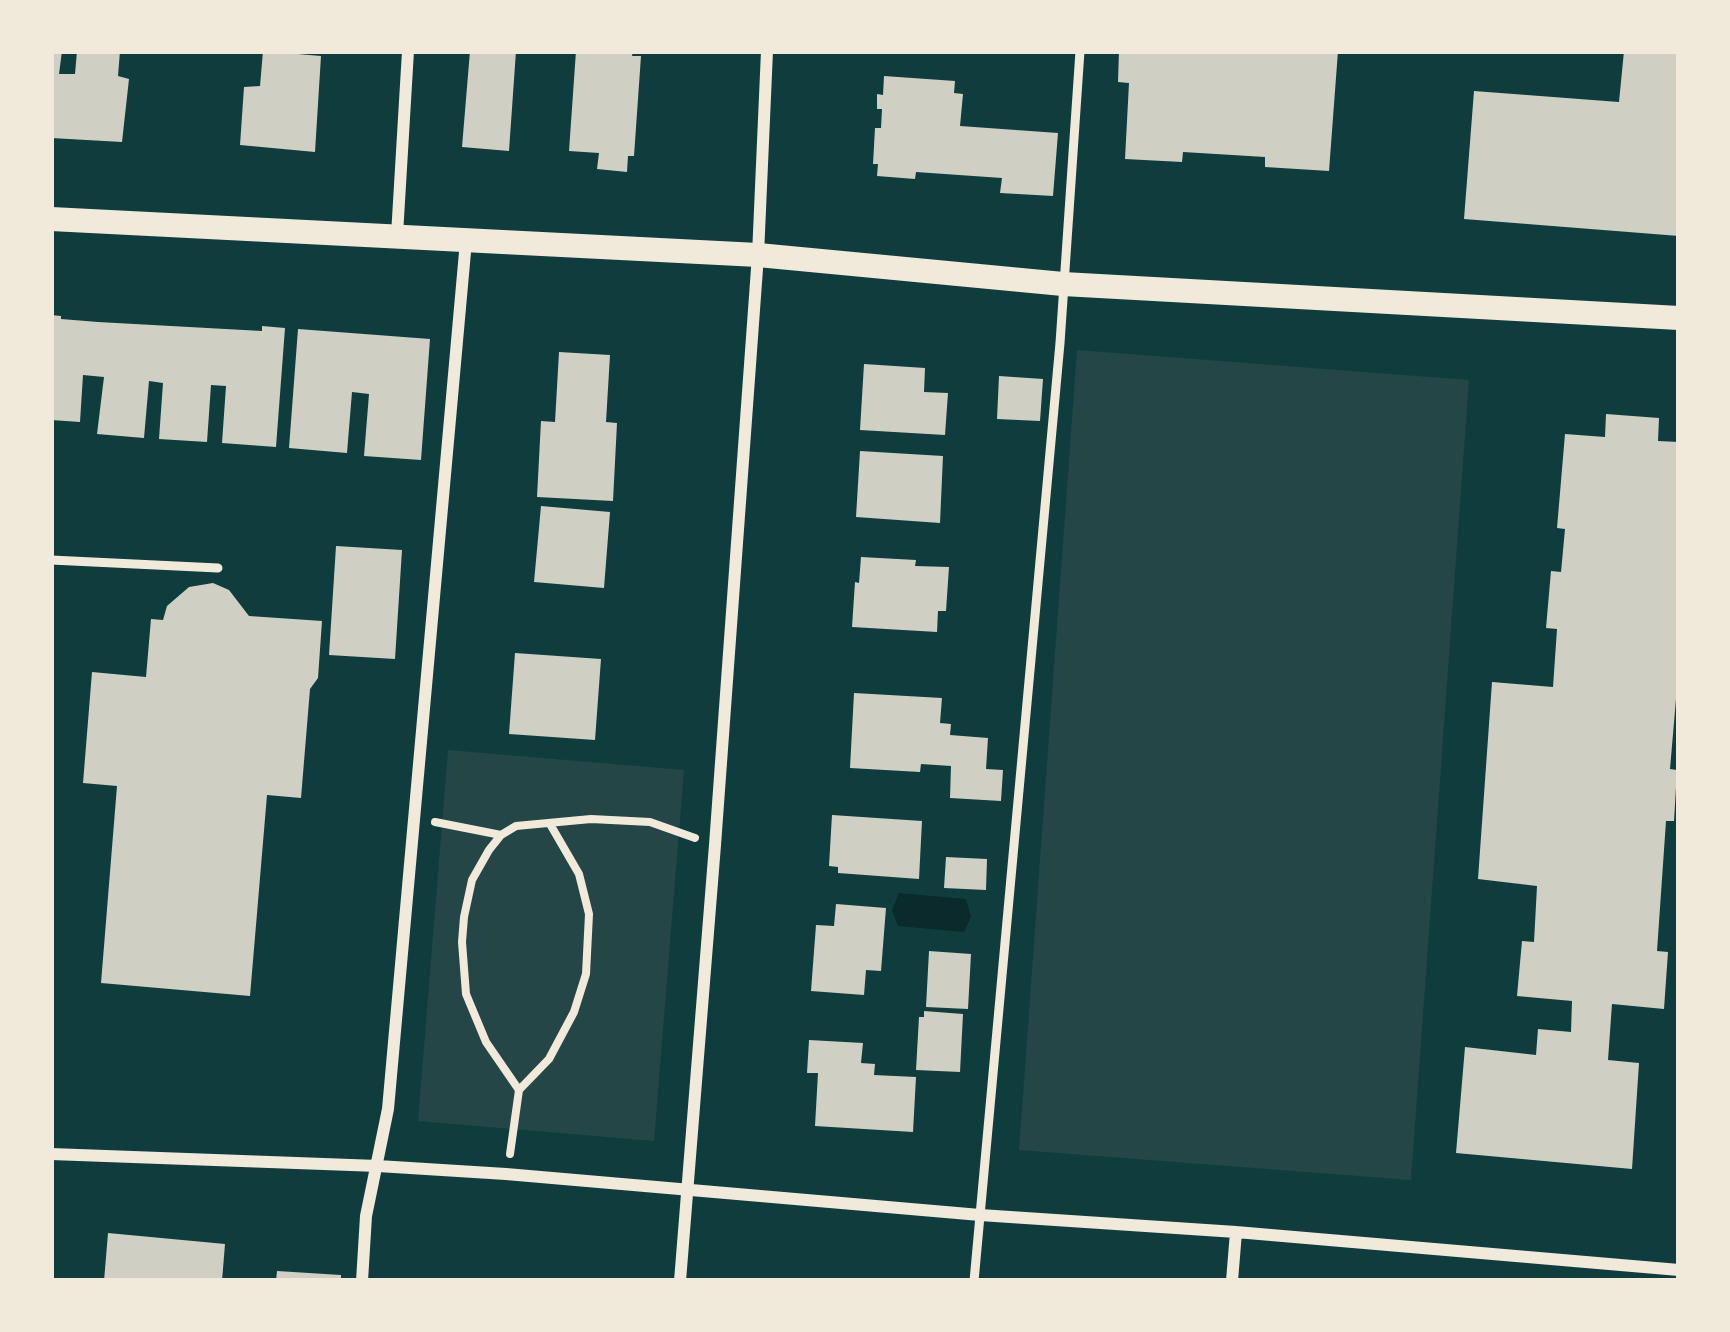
<!DOCTYPE html>
<style>
body{margin:0}
#map{position:relative;width:1730px;height:1332px;overflow:hidden;background:#0f3d3e;font-family:Lora,serif}
canvas{display:block}
.frame{position:absolute;inset:0;border:54px solid #f1e9da;pointer-events:none}
</style>
<div id="map">
<canvas width="1730" height="1332"></canvas>
<div class="frame"></div>
</div>
<script>
const g = document.querySelector('canvas').getContext('2d');
g.lineJoin = 'round';
function paint(path, color) {
  g.fillStyle = color;
  g.fill(path, 'evenodd');
}
function shape(rows) {
  const path = new Path2D();
  for (const r of rows) {
    path.moveTo(r[0], r[1]);
    for (let i = 2; i < r.length; i += 2) path.lineTo(r[i], r[i + 1]);
  }
  return path;
}
function strokePath(path, color, width, dash) {
  g.strokeStyle = color;
  g.lineWidth = width;
  g.lineCap = dash ? 'butt' : 'round';
  g.setLineDash(dash || []);
  g.stroke(path);
}
const green = shape([
 [1077,350,1469,380,1411,1180,1019,1150],
 [448,750,684,770,654,1141,418,1121]
]);
const water = shape([
 [899,893,966,899,971,917,964,932,898,926,892,910]
]);
const building = shape([
 [51,51,62,51,59,74,75,74,77,51,120,51,118,76,129,79,122,142,51,138],
 [263,51,321,56,315,152,240,145,244,87,260,86],
 [470,51,516,51,509,151,462,147],
 [576,51,633,51,632,56,641,56,634,156,628,156,627,172,597,169,599,153,569,151],
 [1119,51,1338,51,1329,171,1265,167,1265,157,1183,152,1182,162,1125,159,1129,83,1118,82],
 [1624,51,1679,51,1679,236,1464,219,1474,91,1619,102],
 [884,76,955,81,954,93,963,94,960,126,1058,133,1053,196,1000,193,1002,178,916,172,915,179,877,176,878,164,873,164,875,128,881,128,882,109,877,109,877,94,883,95],
 [51,315,61,316,61,319,98,322,262,331,262,326,285,328,276,447,222,443,226,386,211,385,207,442,159,439,163,383,149,381,144,438,97,434,104,377,83,375,80,422,51,420],
 [298,329,430,339,421,460,364,456,369,394,352,392,347,453,289,448],
 [559,352,610,355,606,422,617,423,613,501,537,497,541,421,555,422],
 [864,364,925,368,924,392,948,393,945,435,860,430],
 [999,376,1043,379,1040,421,997,419],
 [1606,414,1659,418,1658,441,1679,442,1679,664,1670,769,1677,770,1674,821,1666,821,1657,951,1668,952,1664,1009,1612,1004,1608,1060,1639,1063,1632,1169,1456,1153,1465,1047,1536,1055,1538,1029,1571,1032,1572,1001,1517,996,1522,941,1534,942,1537,886,1478,879,1492,682,1553,687,1557,629,1546,628,1551,571,1561,572,1565,529,1557,528,1565,434,1605,437],
 [860,451,943,456,940,523,856,517],
 [541,506,610,512,604,588,534,582],
 [336,546,402,550,395,659,329,655],
 [861,557,916,560,915,566,949,567,946,611,938,611,937,632,852,627,855,582,859,583],
 [213,583,229,590,249,616,322,621,318,678,310,689,301,798,267,795,250,996,101,983,117,786,83,783,92,672,146,677,151,619,163,620,167,606,189,587],
 [515,653,601,659,595,740,509,734],
 [854,693,942,698,940,723,951,724,950,735,988,738,986,769,1003,770,1001,801,950,798,951,766,921,764,920,772,850,768],
 [832,815,922,821,919,879,838,873,838,867,829,866],
 [946,857,987,859,986,890,944,888],
 [836,904,886,908,881,971,866,970,864,995,811,991,816,925,834,926],
 [929,951,971,954,968,1009,926,1007],
 [924,1011,963,1014,960,1072,916,1070,919,1017,924,1017],
 [809,1040,863,1043,861,1063,875,1064,874,1075,916,1077,913,1132,815,1126,818,1073,807,1073],
 [108,1233,225,1244,222,1281,104,1281],
 [277,1271,341,1275,341,1281,276,1281]
]);
const path = shape([
 [435,822,501,835,516,826,591,819,650,822,695,838],
 [501,835,489,850,472,880,464,917,462,942,466,994,486,1042,519,1090,549,1059,574,1012,586,974,589,914,579,874,550,824],
 [510,1154,519,1090]
]);
const service = shape([
 [51,560,218,568],
 [974,1281,1060,343,1080,51]
]);
const minor = shape([
 [397,235,408,51],
 [51,1154,378,1166,506,1174,980,1215,1236,1232,1679,1270],
 [362,1281,366,1216,388,1109,466,241],
 [680,1281,715,845,758,255,767,51],
 [1232,1281,1236,1232]
]);
const secondary = shape([
 [51,219,758,255,1063,284,1679,318]
]);
paint(green, '#244646');
paint(water, '#0a2a2b');
paint(building, '#cfcfc3');
strokePath(path, '#f1e9da', 8);
strokePath(service, '#f1e9da', 9);
strokePath(minor, '#f1e9da', 12);
strokePath(secondary, '#f1e9da', 24);
</script>
